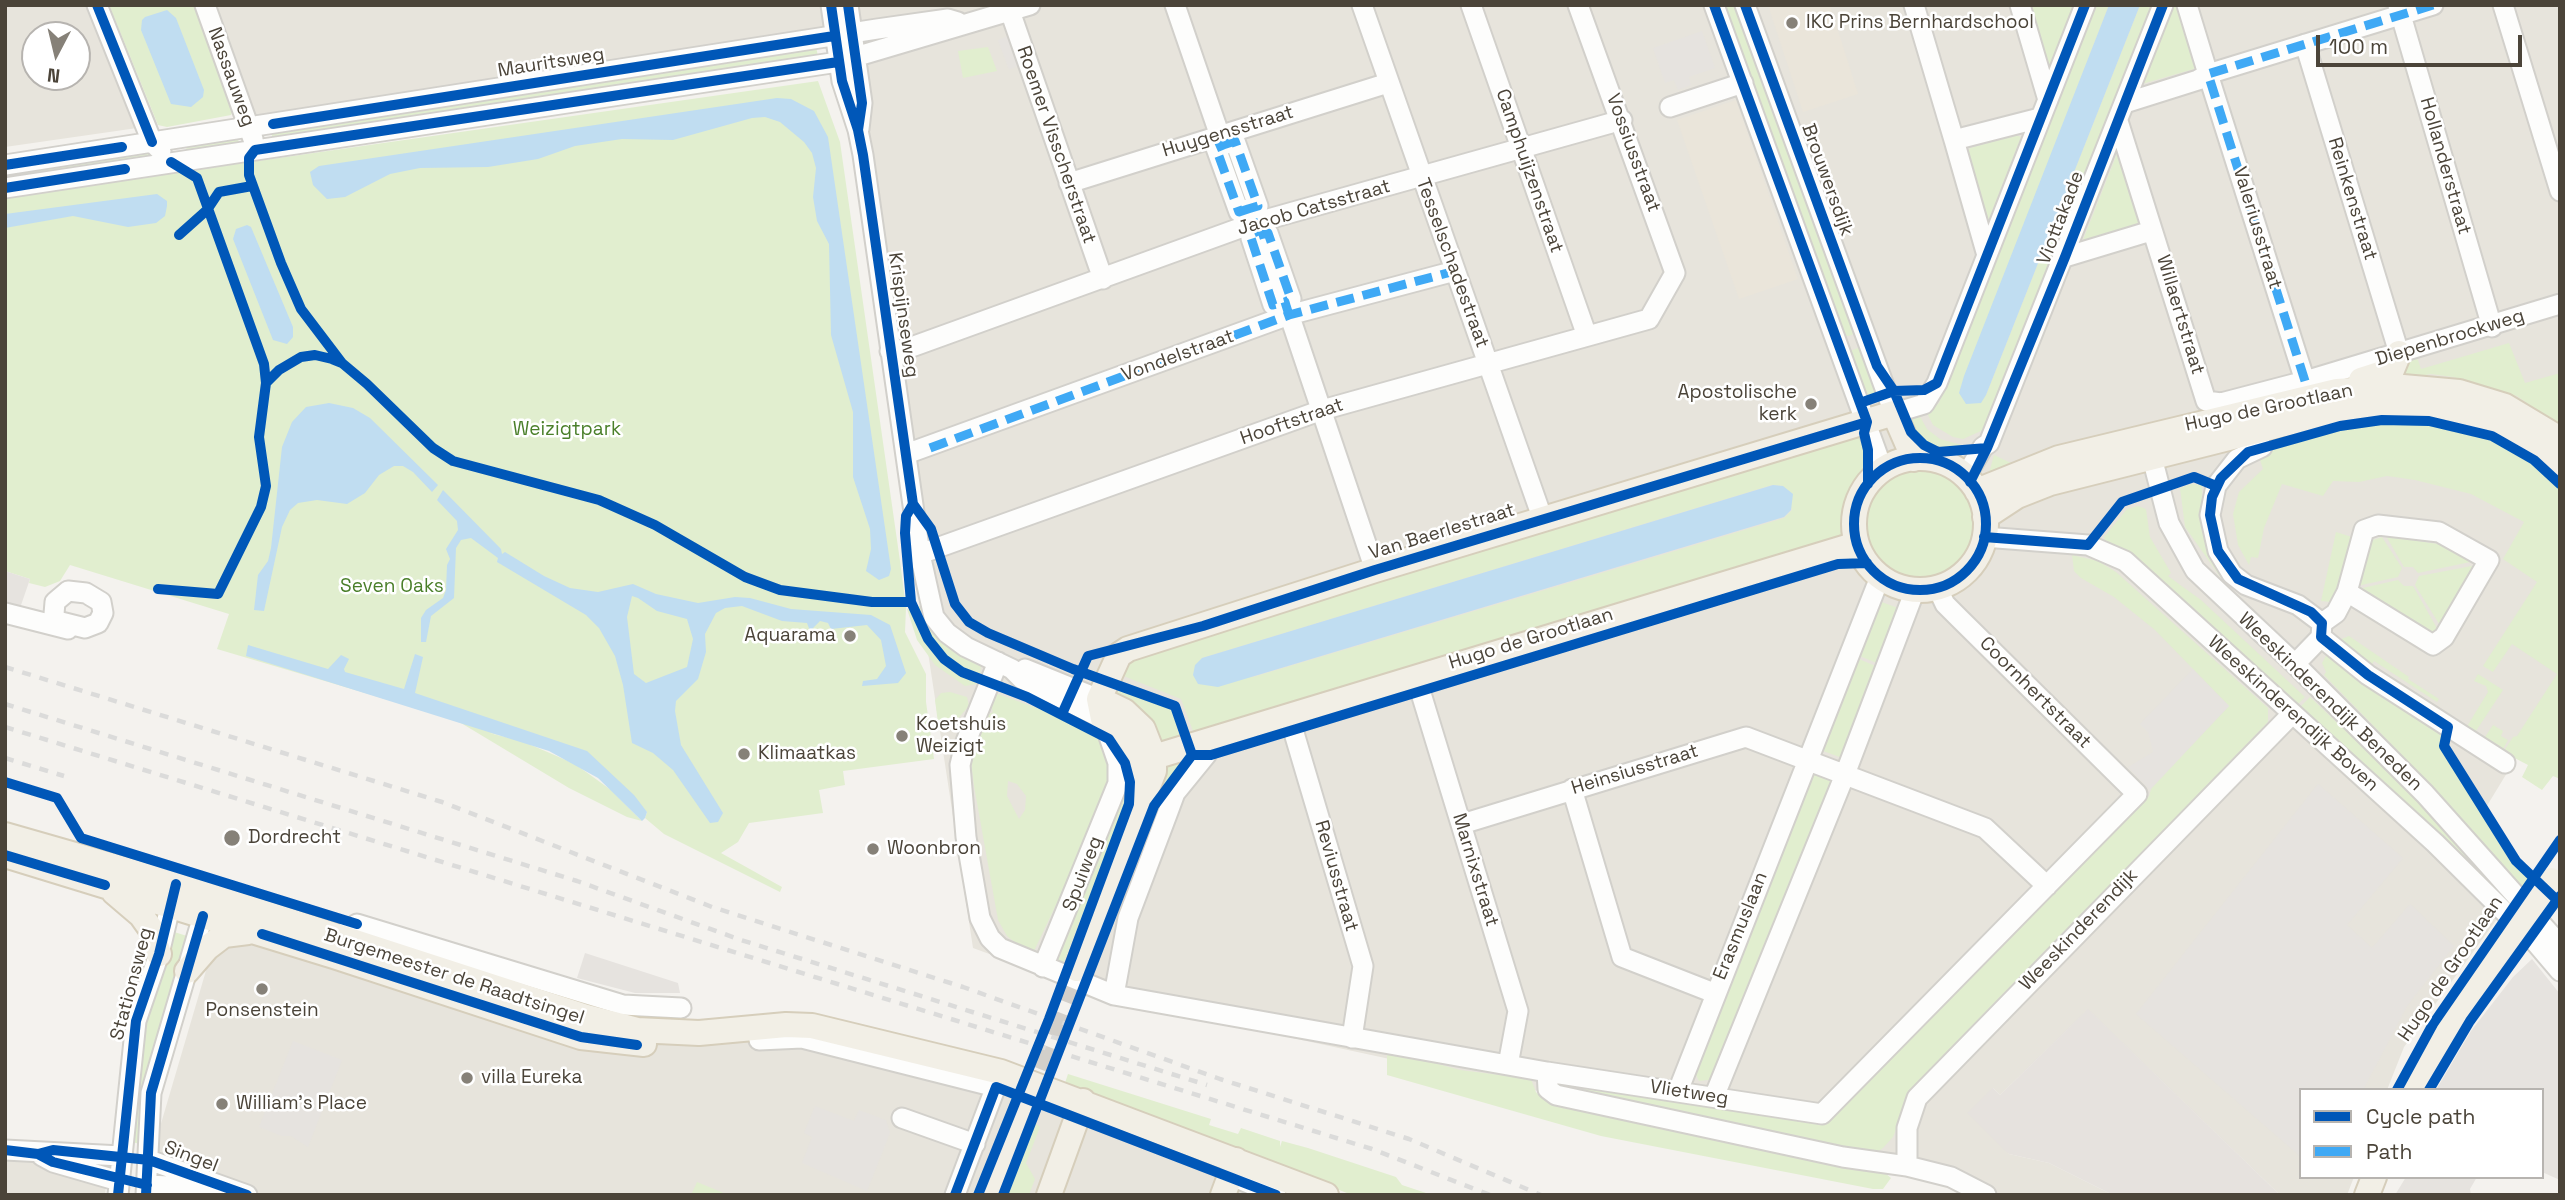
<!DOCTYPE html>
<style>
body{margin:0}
#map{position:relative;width:2565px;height:1200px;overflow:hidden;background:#f4f2ee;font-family:"Space Grotesk",sans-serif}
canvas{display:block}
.frame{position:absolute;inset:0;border:7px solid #4b4439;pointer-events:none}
.legend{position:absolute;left:2299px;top:1088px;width:245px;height:91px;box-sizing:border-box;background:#fff;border:2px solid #b7b4b0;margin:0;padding:9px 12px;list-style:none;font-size:21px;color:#4b4439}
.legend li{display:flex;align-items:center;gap:14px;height:35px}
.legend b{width:35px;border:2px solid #b7b4b0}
.north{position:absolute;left:21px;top:21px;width:70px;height:70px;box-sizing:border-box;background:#fff;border:2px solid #b7b4b0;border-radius:50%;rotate:187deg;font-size:19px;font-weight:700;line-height:28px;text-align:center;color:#4b4439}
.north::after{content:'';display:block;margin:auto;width:24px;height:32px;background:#868178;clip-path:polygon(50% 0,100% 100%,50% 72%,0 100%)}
.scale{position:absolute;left:2316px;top:35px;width:206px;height:32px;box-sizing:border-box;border:4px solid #4b4439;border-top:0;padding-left:9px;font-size:21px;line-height:24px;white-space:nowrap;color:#4b4439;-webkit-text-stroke:5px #fff;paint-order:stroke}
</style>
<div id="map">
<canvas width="2565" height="1200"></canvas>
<div class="frame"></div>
<ul class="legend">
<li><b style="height:9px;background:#0057b8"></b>Cycle path</li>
<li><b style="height:9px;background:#3fa9f5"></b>Path</li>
</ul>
<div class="north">N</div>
<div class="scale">100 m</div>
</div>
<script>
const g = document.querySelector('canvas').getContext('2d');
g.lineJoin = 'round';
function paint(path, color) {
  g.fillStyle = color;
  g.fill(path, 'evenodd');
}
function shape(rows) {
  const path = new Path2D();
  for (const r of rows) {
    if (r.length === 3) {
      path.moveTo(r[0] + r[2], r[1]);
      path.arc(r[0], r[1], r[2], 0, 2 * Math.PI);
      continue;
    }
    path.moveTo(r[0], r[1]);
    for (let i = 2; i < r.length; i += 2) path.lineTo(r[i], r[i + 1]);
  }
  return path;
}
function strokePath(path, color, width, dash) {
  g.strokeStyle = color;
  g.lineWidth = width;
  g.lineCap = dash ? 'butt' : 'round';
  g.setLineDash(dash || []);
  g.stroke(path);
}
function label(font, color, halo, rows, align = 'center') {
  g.font = font + ' "Space Grotesk",sans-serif';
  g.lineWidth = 5;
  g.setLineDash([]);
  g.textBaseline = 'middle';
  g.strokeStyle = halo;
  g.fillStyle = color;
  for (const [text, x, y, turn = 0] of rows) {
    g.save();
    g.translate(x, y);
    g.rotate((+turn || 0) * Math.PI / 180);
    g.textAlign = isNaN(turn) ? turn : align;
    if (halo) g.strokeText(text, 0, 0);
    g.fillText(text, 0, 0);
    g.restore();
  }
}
const residential = shape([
 [5,5,109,5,158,125,5,147],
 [35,35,77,35,77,77,35,77],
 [198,5,2560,5,2560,686,2449,868,2500,915,2404,1047,2387,1090,2301,1090,2301,1177,2354,1177,2347,1195,2280,1195,2088,1010,2000,1095,1993,1088,2009,1154,2049,1163,2113,1195,1978,1195,1945,1179,1112,999,973,948,833,28,241,121],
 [221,907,639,1036,803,1028,1001,1077,1302,1195,140,1195,215,940],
 [5,1144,109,1159,105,1195,5,1195]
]);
const industrial = shape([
 [2088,1009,2280,1195,2113,1195,2049,1163,2009,1154,1967,1113,1993,1088,2000,1095]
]);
const education = shape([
 [1768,5,1830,5,1858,94,1803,112],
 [1736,100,1798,279,1739,299,1677,120]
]);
const green = shape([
 [109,5,194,5,234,109,231,115,167,127,158,125],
 [1719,5,1739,5,1856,333,1849,336,1840,335],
 [2027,5,2080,5,2049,81],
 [2096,5,2109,5,1959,393,1986,395,2140,5,2156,5,1990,427,1963,439,1953,437,1933,425,1927,413,1939,403],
 [2173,5,2178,5,2195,63,2194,69,2142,84],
 [816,46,819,62,273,144,271,128],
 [988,47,997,71,963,78,958,51],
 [818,81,840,142,900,561,906,608,905,632,926,674,926,702,934,759,843,771,845,785,819,790,823,813,749,823,738,842,721,853,782,887,780,892,664,834,645,818,647,812,599,775,533,741,489,733,522,741,575,764,611,790,642,821,627,817,569,788,456,720,217,649,229,614,70,565,60,581,45,587,29,583,30,579,5,571,5,197],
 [2016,135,2021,137,1987,224,1968,153,1970,148],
 [238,138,239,144,188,153,186,151,187,144],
 [2120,146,2141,219,2139,223,2081,245],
 [147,148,152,158,5,185,5,169],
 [2509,343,2525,383,2560,373,2560,426,2517,396,2453,377,2431,374,2364,386,2416,354,2421,369],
 [1863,346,1881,392,1863,396,1845,353],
 [1918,413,1927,429,1940,439,1962,445,1940,449,1921,439,1908,417],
 [2393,422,2442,424,2482,435,2518,453,2560,486,2560,779,2553,776,2542,790,2522,777,2528,765,2503,752,2513,737,2517,736,2557,674,2512,644,2493,672,2483,666,2537,582,2503,559,2524,522,2471,494,2415,480,2387,476,2359,482,2333,481,2323,496,2282,484,2264,528,2258,558,2251,557,2249,565,2238,545,2233,514,2239,492,2263,469,2257,451,2362,425],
 [1861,435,1865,450,1863,479,1850,500,1842,543,1196,739,1181,699,1116,673,1131,653],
 [1772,485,1783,486,1792,510,1784,518,1622,567,1253,677,1202,658],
 [1994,455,2009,462,2015,464,1989,473],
 [1920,525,60],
 [2191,484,2202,485,2203,525,2235,585,2221,578,2185,527,2180,488],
 [2138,506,2146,509,2150,537,2171,573,2168,576,2201,600,2305,697,2295,707,2106,544,2104,537,2127,509],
 [2336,532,2355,538,2339,600,2331,602,2321,601],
 [2386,536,2444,545,2475,561,2418,573,2413,567,2404,567],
 [2382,537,2402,568,2398,577,2357,586,2370,541],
 [2072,555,2098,561,2116,572,2268,708,2268,722,1924,1078,1909,1097,1893,1137,1883,1148,1873,1155,1558,1088,1559,1083,1829,1119,2149,796,2152,786,2229,706,2155,630,2114,597,2081,578,2074,571],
 [2477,565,2441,627,2415,585,2419,576],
 [2398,580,2404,586,2413,586,2438,630,2432,634,2358,589],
 [1876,600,1901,609,1879,664,1855,654],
 [922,605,981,663,980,678,960,668,935,644,920,619,917,607],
 [907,609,912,609,917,625,936,655,977,684,965,686,935,665,917,640],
 [2349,636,2409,677,2408,679,2439,699,2437,702,2374,661,2368,670,2339,640],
 [2326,656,2334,656,2443,734,2442,745,2449,759,2528,879,2522,888,2401,754,2324,675,2326,672,2322,663],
 [1854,657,1878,667,1842,758,1818,749],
 [2478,674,2503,690,2472,737,2466,728,2488,692,2486,686,2474,681],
 [1110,686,1171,708,1181,741,1160,750,1107,697],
 [950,692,967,697,969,706,954,723,945,727,938,723,935,700,941,693],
 [995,693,1048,712,1103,739,1112,780,1070,885,1065,886,1034,951,1018,945,1007,936,998,920,974,786,970,753,982,719,993,712,991,706],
 [1008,781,1017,784,1026,796,1025,810,1019,819,1007,796],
 [2310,697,2434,815,2513,903,2510,907,2298,709],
 [2493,725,2503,731,2501,736,2508,740,2501,753,2481,743],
 [1187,757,1162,792,1156,794,1169,762],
 [1819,772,1831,781,1831,794,1716,1079,1699,1081,1695,1073,1809,774],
 [1126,786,1125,800,1113,837,1063,964,1054,961],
 [171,931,187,936,149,1064,142,1103,140,1130,147,1137,146,1145,126,1141,133,1054],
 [1387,1050,1460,1070,1531,1079,1536,1092,1544,1100,1563,1106,1578,1106,1740,1144,1885,1173,1891,1178,1883,1189,1873,1189,1601,1136,1387,1075],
 [1068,1074,1211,1119,1209,1125,1238,1134,1241,1128,1280,1141,1280,1147,1282,1141,1308,1148,1396,1177,1402,1185,1429,1194,1443,1195,1352,1195,1065,1083],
 [1034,1122,1040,1127,1026,1163,1035,1179,1029,1195,1006,1195],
 [697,1182,726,1194,726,1195,691,1195]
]);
const parking = shape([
 [1702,31,1715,68,1689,77,1691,85,1678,90,1674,80,1665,83,1653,48],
 [1008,36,1018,66,1009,70,998,40],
 [5,571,30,579,19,611,5,607],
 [2193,669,2229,706,2150,790,2128,767,2153,752,2148,732,2140,724],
 [2318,784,2403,858,2347,925,2372,948,2410,904,2454,946,2407,1006,2363,1090,2301,1090,2301,1157,2136,1014],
 [585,953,678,983,680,993,635,993,577,978],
 [2532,959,2560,994,2560,1180,2542,1172,2542,1090,2436,1090,2471,1031,2513,977],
 [293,1041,342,1060,308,1147,291,1136,282,1136,259,1127],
 [815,1106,854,1121,859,1110,886,1120,890,1133,867,1191,802,1163,812,1137,804,1133],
 [2406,1177,2477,1177,2470,1189,2471,1195,2395,1195]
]);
const water = shape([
 [2109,5,2140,5,1986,395,1981,403,1966,404,1959,393,1964,376],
 [167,10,176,18,204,90,203,97,191,107,171,104,141,30,142,20,145,17],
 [777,98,791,99,814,111,828,137,891,569,889,576,879,580,866,571,871,549,870,529,853,477,853,412,831,335,829,244,817,221,813,197,816,168,812,153,804,142,780,122,765,117,752,118,673,140,622,139,575,146,538,159,488,167,420,168,390,174,345,197,327,199,313,185,310,172,319,166],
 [157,194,167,201,167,206,165,216,156,223,128,227,73,216,5,228,5,214],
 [247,225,251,227,293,327,293,337,287,344,273,340,233,239,236,229],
 [329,403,353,408,370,418,438,485,432,492,413,472,403,466,394,466,379,475,365,493,347,504,317,500,298,503,290,510,282,527,264,611,254,610,258,575,268,561,271,548,282,447,292,422,306,407],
 [1773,485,1783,486,1793,494,1791,510,1784,517,1218,687,1198,684,1193,675,1195,665,1202,658],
 [443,490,501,549,502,554,505,552,544,576,570,588,598,592,633,584,656,594,698,603,735,597,750,598,791,609,871,615,890,625,906,673,898,683,862,686,863,681,877,679,886,666,881,640,867,625,831,629,828,623,820,621,810,631,807,623,782,621,742,606,725,608,716,613,705,634,706,652,698,679,676,701,675,711,681,745,723,813,718,822,710,823,673,770,653,753,632,743,623,685,615,656,599,628,586,615,497,562,498,558,471,538,461,540,456,548,454,598,431,616,426,642,421,642,421,618,426,610,443,598,446,590,447,565,450,559,446,549,458,530,457,521,437,500],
 [632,596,638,598,657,611,687,619,693,639,687,667,646,683,634,674,627,617],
 [248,645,328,669,341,655,349,659,344,669,345,672,404,689,415,654,423,657,415,693,587,751,634,795,647,812,645,818,642,821,598,778,549,751,246,656]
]);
const majorTunnel = shape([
 [1025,1102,1077,969]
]);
const minor = shape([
 [97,5,152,142,161,151],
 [205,5,253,139],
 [831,5,842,81,858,130,863,155,920,554,934,617,947,633,966,647,1012,669,1022,679,1103,719,1118,763,1118,783,1043,967],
 [848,5,862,103,859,129],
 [1175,5,1223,145,1216,148,1239,212,1248,209,1260,235,1251,238,1273,305,1285,302,1375,570],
 [1362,5,1543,520],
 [1471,5,1587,336],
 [1714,5,1883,470],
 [1745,5,1894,413,1924,404,1937,383,2085,5],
 [1914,5,1954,140],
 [2020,5,2048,100],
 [2398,5,2492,327],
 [2503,5,2560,191],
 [1010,11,1103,279],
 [2305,44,2399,353],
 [2125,103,2198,80,2208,74,2187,5],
 [1670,107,1743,83],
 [2118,121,2206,401,2221,403,2305,381,2560,304],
 [1223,145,1235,141,1258,206,1248,209],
 [5,165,877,29,948,19,958,22],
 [1069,183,1388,83],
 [5,188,838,62,1030,5],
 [1260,235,1268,233,1291,299,1285,302],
 [1986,252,1954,140,2040,118],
 [2065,257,2151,231],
 [890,351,906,349,1254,223,1622,120],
 [2305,381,2208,74,2433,5],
 [2149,446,2169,523,2195,570,2295,664,2425,794,2560,945],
 [2262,447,2237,459,2216,486,2210,515,2218,551,2232,574,2246,585,2298,605,2322,623],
 [906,454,1289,315,1455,271],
 [1965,477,1983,447,1989,443,2163,5],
 [1984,537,2088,545,2125,561,2435,843,2537,944,2560,971],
 [920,554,1322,410,1649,319,1675,273,1578,5],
 [68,591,86,593,101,602,103,613,98,623,85,628,57,621,54,614,55,602,68,591],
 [2347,592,2364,530,2378,525,2439,532,2489,560,2444,637,2433,645,2347,592,2336,613,2322,623,2321,637,2368,675,2505,763],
 [5,613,68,629],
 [998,662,965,744,960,765,966,837,980,918,990,938,1000,948,1114,995,1547,1072,1822,1114,2137,794,1959,618,1945,604,1937,587],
 [2295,664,2321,637],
 [1025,669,1099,699],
 [1416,677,1518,1011,1508,1065],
 [1289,716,1363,966,1352,1038],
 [1572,789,1622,957,1714,993],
 [1462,824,1746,737,1985,828,2047,886],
 [336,948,339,937,357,924,623,1005,681,1008],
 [1114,995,1128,918,1168,812,1175,793,1206,755,1211,740],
 [759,1040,802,1038,996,1087],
 [1547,1072,1548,1089,1556,1095,1843,1157,1907,1166,1951,1177,1986,1195],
 [1678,1091,1880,577],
 [1714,1097,1844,777,1915,590],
 [902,1118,975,1144],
 [5,1150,121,1156],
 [42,1156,53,1162,119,1181],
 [149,1160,247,1195],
 [1907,1166,1907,1128,1917,1098,2292,714],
 [1230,1175,1276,1195],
 [147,1185,213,1188],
 [118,1195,136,1021,159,954,173,894],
 [146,1195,151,1093,203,916,202,904],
 [955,1195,999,1078]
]);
const major = shape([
 [2361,380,2392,370,2399,353],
 [1920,524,66],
 [1977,491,2059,458,2337,391,2403,387,2459,392,2505,406,2560,439],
 [1985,517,2017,496,2050,483,2280,425,2382,407,2436,407,2475,415,2518,434,2560,464],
 [1154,757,1857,544],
 [1141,803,1139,765,1133,746,1122,732,1103,719,1099,699,1119,655,1128,649,1375,570,1894,413,1914,459],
 [5,835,176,884,586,1017,637,1030,699,1033,786,1025,812,1026,1001,1072,1326,1195],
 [5,855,334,956,581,1037,644,1044],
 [114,892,141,915,151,929,159,954],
 [1077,969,1154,771,1154,757,1143,729,1124,711,1099,699],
 [187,971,207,948,224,935,248,932],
 [990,1195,1024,1106],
 [1049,1195,1083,1101],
 [1223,1195,1236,1160],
 [2367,1195,2374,1177]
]);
const rail = shape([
 [5,667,442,802,712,907,963,987,1220,1079,1409,1139,1541,1195],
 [5,704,577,881,741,940,1207,1085],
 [5,727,1372,1149,1490,1195],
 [5,758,64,776]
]);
const majorBridge = shape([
 [2413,1090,2467,1000,2551,880]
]);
const quiet = shape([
 [1219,135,1223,145,1216,148,1239,212,1248,209,1260,235,1251,238,1273,305,1285,302,1289,315],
 [1223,145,1235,141,1258,206,1248,209],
 [1260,235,1268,233,1291,299,1285,302],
 [2305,381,2208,74,2433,5],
 [930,448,1289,315,1455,271]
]);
const cycleway = shape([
 [97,5,152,142],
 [831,5,842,81,858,130,863,155,913,504,931,529,955,604,969,622,988,633,1073,669,1175,706,1192,755],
 [848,5,862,103,858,130],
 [1714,5,1867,422,1864,433,1868,450,1868,484],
 [1745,5,1877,366,1894,391,1911,432,1924,445,1938,452,1987,448],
 [273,124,834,36],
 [5,165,122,147],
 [5,188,125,169],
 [179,235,207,210,219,192,252,186],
 [342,363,301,309,281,263,249,175,249,158,255,150,838,62],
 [266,383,279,370,301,357,315,355,332,359,342,363,367,384,433,448,453,461,599,500,655,525,745,577,780,590,872,602,911,602],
 [1860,403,1894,391,1924,390,1937,383,2085,5],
 [1920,524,66],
 [1970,482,1987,448,2065,257,2163,5],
 [2560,484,2534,460,2492,436,2429,421,2382,420,2340,426,2248,452,2221,478,2212,497,2210,515,2218,551,2238,579,2311,612,2322,623,2321,637,2368,675,2448,727,2444,746,2516,861,2560,903],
 [913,504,906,516,905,533,911,602,928,639,944,659,962,672,1027,697,1109,739,1125,763,1130,782,1129,804,1049,1019,978,1195],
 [1984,537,2088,545,2122,502,2194,477,2216,486],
 [158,589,218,594,261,507,266,486,259,437,266,383,264,364,197,178,171,162],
 [1062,714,1088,656,1203,626,1375,570,1867,422],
 [5,782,57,798,81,838,357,924],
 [5,855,105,885],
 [262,934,581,1037,637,1045],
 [2397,1090,2433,1024,2560,840],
 [2429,1090,2470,1021,2560,896],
 [5,1150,38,1154,53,1150,149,1160,247,1195],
 [38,1154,53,1162,147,1185],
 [118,1195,136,1021,159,954,176,884],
 [146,1195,151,1093,203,916],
 [955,1195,996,1087,1276,1195],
 [1003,1195,1154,806,1192,755,1211,755,1838,564,1867,563]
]);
const markers = [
 [1792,23,7,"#868178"],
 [1811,404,7,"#868178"],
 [850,636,7,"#868178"],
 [902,736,7,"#868178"],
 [744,754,7,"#868178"],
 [232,838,9,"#868178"],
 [873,849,7,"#868178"],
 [262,989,7,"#868178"],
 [467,1078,7,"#868178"],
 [222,1104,7,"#868178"]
];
const poiNames = [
 ["IKC Prins Bernhardschool",1806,23],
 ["Apostolische",1797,393,"right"],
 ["kerk",1797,415,"right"],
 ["Aquarama",836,636,"right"],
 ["Koetshuis",916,725],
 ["Weizigt",916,747],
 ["Klimaatkas",758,754],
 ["Dordrecht",248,838],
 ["Woonbron",887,849],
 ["Ponsenstein",262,1011,"center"],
 ["villa Eureka",481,1078],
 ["William's Place",236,1104]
];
const streetNames = [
 ["Mauritsweg",551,63,-9],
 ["Nassauweg",231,77,70],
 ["Huygensstraat",1228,132,-17],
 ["Roemer Visscherstraat",1056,145,71],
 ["Vossiusstraat",1633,153,70],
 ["Hollanderstraat",2445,166,74],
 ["Camphuijzenstraat",1529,171,71],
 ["Brouwersdijk",1827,180,70],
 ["Reinkenstraat",2352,199,73],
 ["Jacob Catsstraat",1314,208,-16],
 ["Viottakade",2061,218,-69],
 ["Valeriusstraat",2257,228,73],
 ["Tesselschadestraat",1452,263,70],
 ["Krispijnseweg",903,315,82],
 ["Willaertstraat",2180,315,73],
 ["Diepenbrockweg",2450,338,-17],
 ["Vondelstraat",1178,356,-20],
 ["Hugo de Grootlaan",2269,408,-12],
 ["Hooftstraat",1292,422,-19],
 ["Van Baerlestraat",1442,532,-17],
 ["Hugo de Grootlaan",1531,639,-17],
 ["Coornhertstraat",2035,693,45],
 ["Weeskinderendijk Beneden",2330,702,44],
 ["Weeskinderendijk Boven",2293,714,42],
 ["Heinsiusstraat",1635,770,-17],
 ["Marnixstraat",1475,870,73],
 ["Spuiweg",1083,874,-69],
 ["Reviusstraat",1336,876,74],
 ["Erasmuslaan",1741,926,-68],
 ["Weeskinderendijk",2079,930,-46],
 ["Hugo de Grootlaan",2451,969,-56],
 ["Burgemeester de Raadtsingel",454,977,18],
 ["Stationsweg",132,984,-75],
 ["Vlietweg",1689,1093,9],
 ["Singel",191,1157,21]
];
const parkNames = [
 ["Weizigtpark",567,430],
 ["Seven Oaks",392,587]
];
paint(residential, '#e7e4dc');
paint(industrial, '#e6e2de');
paint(education, '#eae5da');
paint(green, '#e1eecf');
paint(parking, '#e6e3df');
paint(water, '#c0ddf1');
strokePath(majorTunnel, '#d2cfca', 24, [24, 12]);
strokePath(minor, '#d2d0cb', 23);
strokePath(major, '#d6cebb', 28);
strokePath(minor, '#fdfdfc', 19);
strokePath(major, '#f2efe6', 24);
strokePath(rail, '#dbdbda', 4.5, [9, 9]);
strokePath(majorBridge, '#d6cebb', 28, []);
strokePath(majorBridge, '#f2efe6', 24);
strokePath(quiet, '#3fa9f5', 9, [18, 9]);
strokePath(cycleway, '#0057b8', 10);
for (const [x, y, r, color] of markers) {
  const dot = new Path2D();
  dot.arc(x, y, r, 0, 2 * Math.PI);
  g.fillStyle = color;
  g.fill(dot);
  strokePath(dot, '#fff', 2.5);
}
label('19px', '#4b4439', '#fff', poiNames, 'left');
label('19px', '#4b4439', '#fff', streetNames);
label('19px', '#4a7f2a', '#fff', parkNames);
</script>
